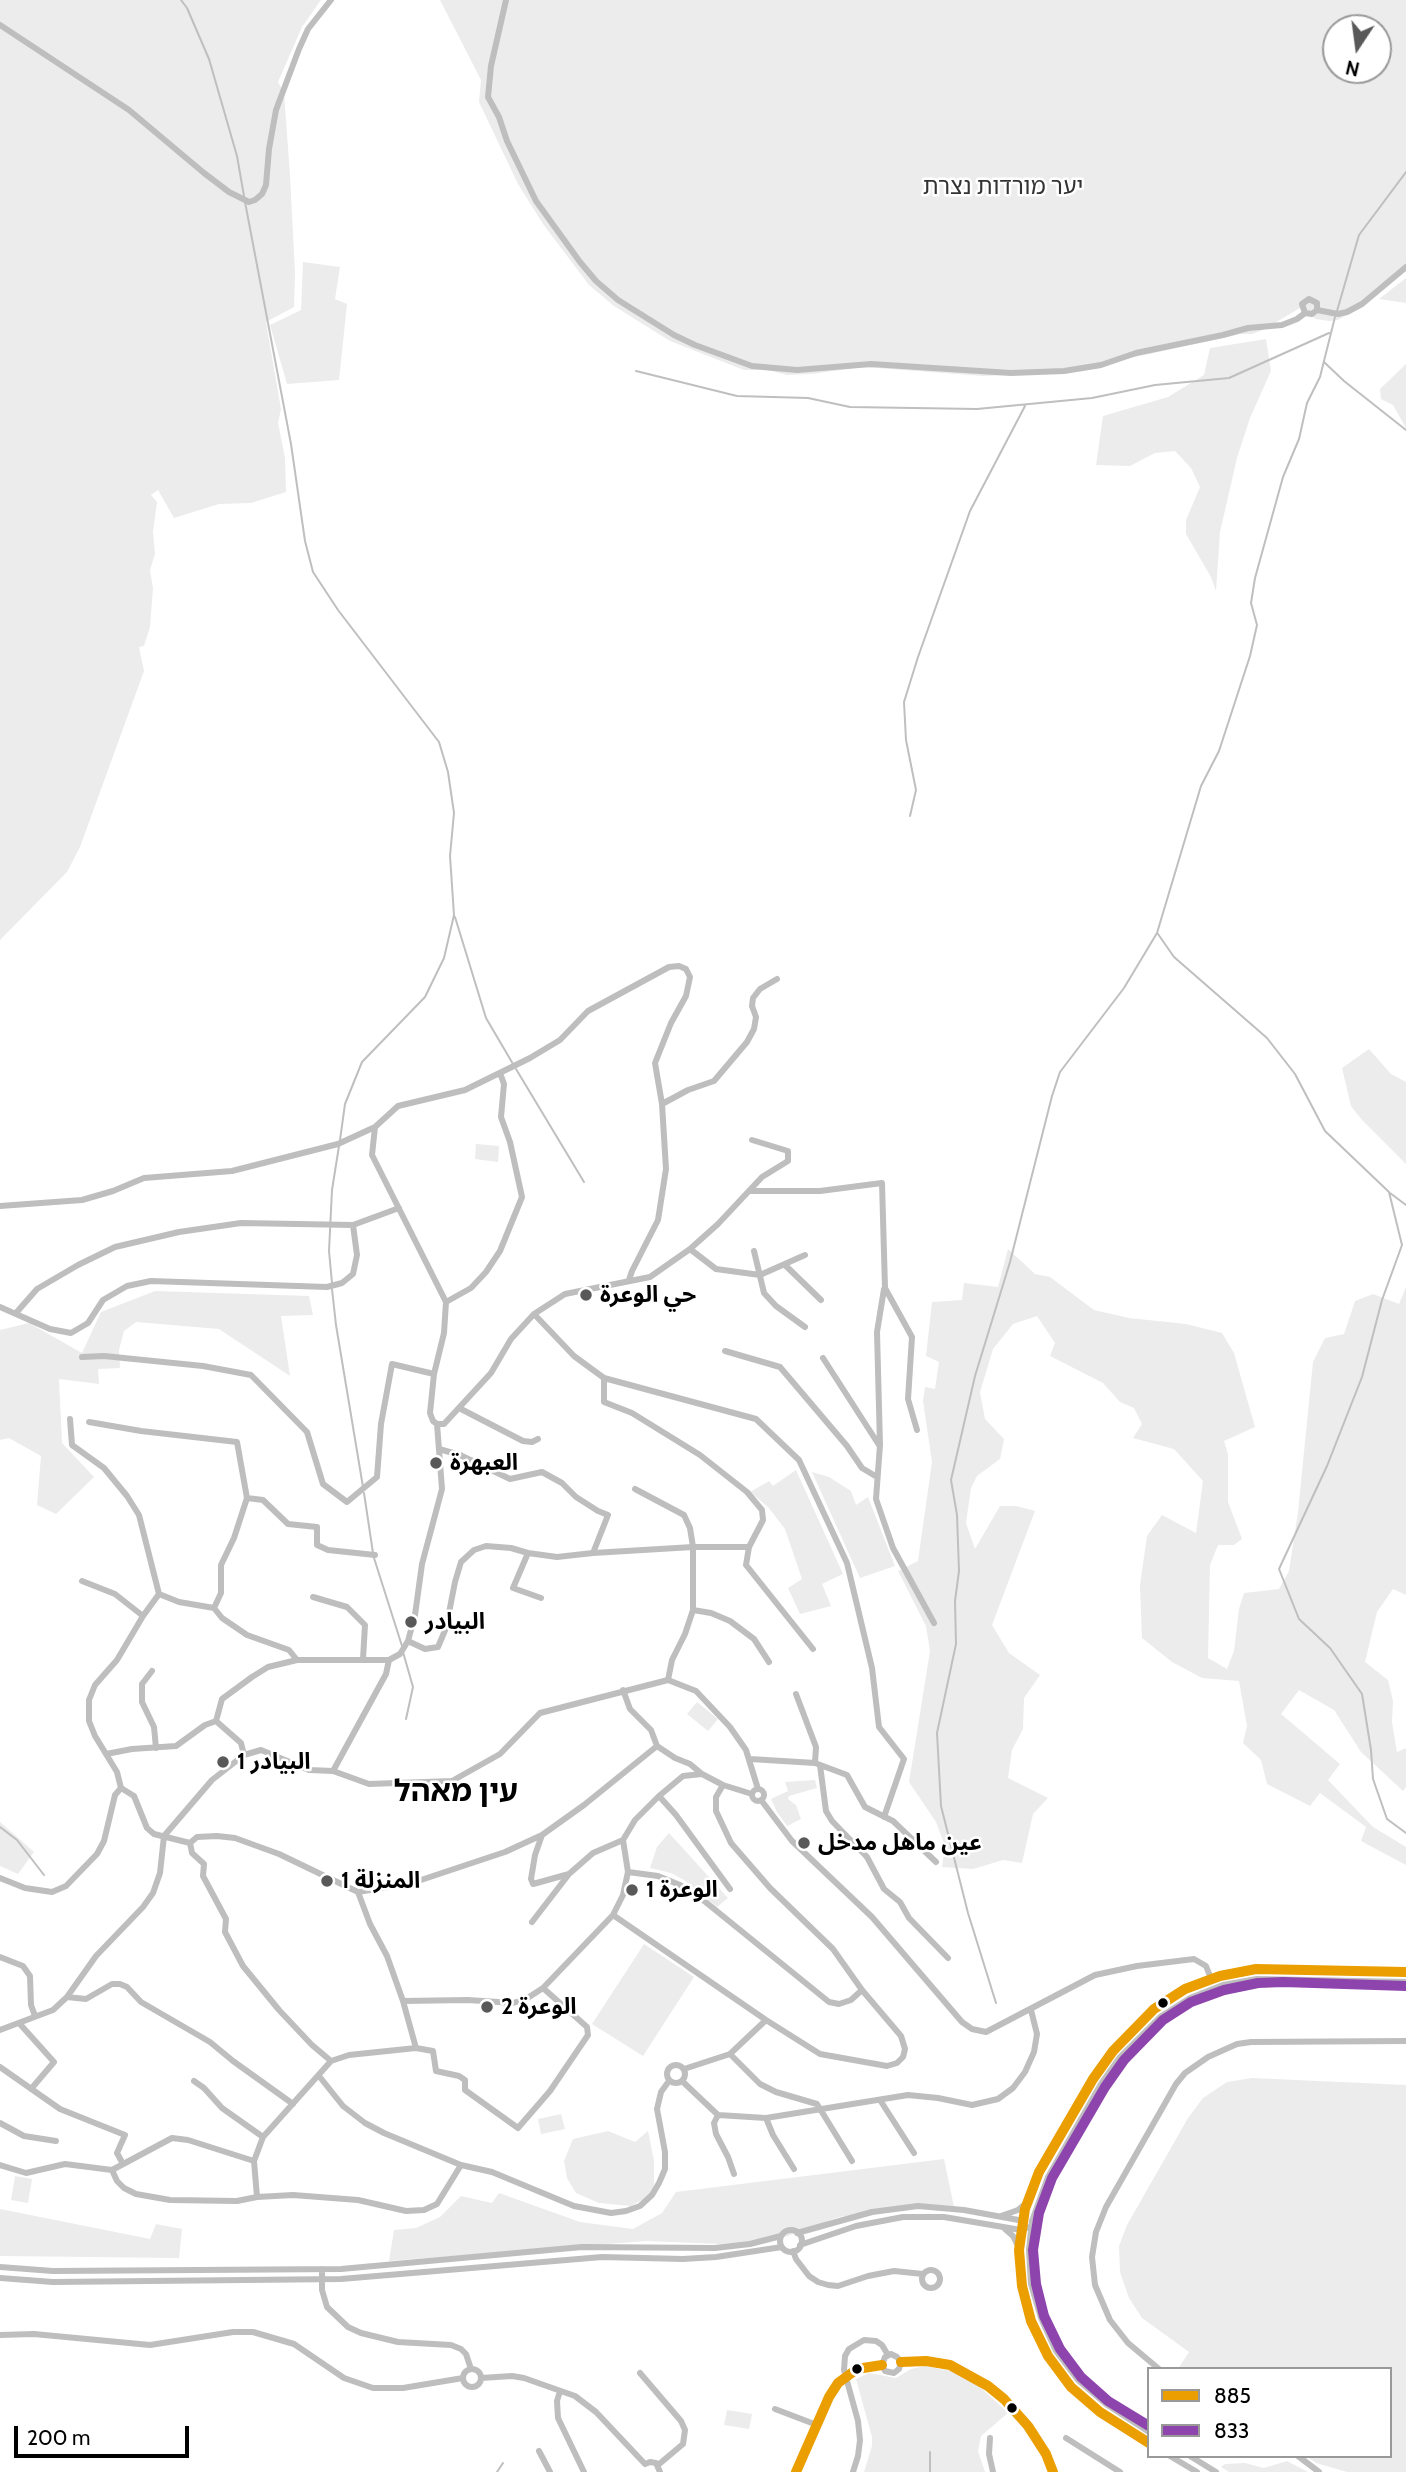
<!DOCTYPE html>
<meta charset="utf-8">
<style>
body{margin:0}
#map{position:relative;width:1406px;height:2472px;overflow:hidden;background:#fff;font-family:Cabin,sans-serif}
canvas{display:block}
.legend{position:absolute;left:1147px;top:2367px;width:245px;height:91px;box-sizing:border-box;background:#fff;border:2px solid #999;margin:0;padding:9px 12px;list-style:none;font-size:21px;color:#000}
.legend li{display:flex;align-items:center;gap:14px;height:35px}
.legend b{width:35px;border:2px solid #999}
.north{position:absolute;left:1322px;top:14px;width:70px;height:70px;box-sizing:border-box;background:#fff;border:2px solid #999;border-radius:50%;rotate:193deg;font-size:19px;font-weight:700;line-height:28px;text-align:center;color:#000}
.north::after{content:'';display:block;margin:auto;width:24px;height:32px;background:#595959;clip-path:polygon(50% 0,100% 100%,50% 72%,0 100%)}
.scale{position:absolute;left:14px;top:2426px;width:175px;height:32px;box-sizing:border-box;border:4px solid #000;border-top:0;padding-left:9px;font-size:21px;line-height:24px;white-space:nowrap;color:#000;-webkit-text-stroke:5px #fff;paint-order:stroke}
</style>
<div id="map">
<canvas width="1406" height="2472"></canvas>
<ul class="legend">
<li><b style="height:9px;background:#eb9e00"></b>885</li>
<li><b style="height:9px;background:#8e44ad"></b>833</li>
</ul>
<div class="north">N</div>
<div class="scale">200 m</div>
</div>
<script>
const g = document.querySelector('canvas').getContext('2d');
g.lineJoin = 'round';
function paint(path, color) {
  g.fillStyle = color;
  g.fill(path, 'evenodd');
}
function shape(rows) {
  const path = new Path2D();
  for (const r of rows) {
    if (r.length === 3) {
      path.moveTo(r[0] + r[2], r[1]);
      path.arc(r[0], r[1], r[2], 0, 2 * Math.PI);
      continue;
    }
    path.moveTo(r[0], r[1]);
    for (let i = 2; i < r.length; i += 2) path.lineTo(r[i], r[i + 1]);
  }
  return path;
}
function strokePath(path, color, width, dash) {
  g.strokeStyle = color;
  g.lineWidth = width;
  g.lineCap = dash ? 'butt' : 'round';
  g.setLineDash(dash || []);
  g.stroke(path);
}
function label(font, color, halo, rows, align = 'center') {
  g.font = font + ' Cabin,"Noto Sans Arabic","Noto Sans Hebrew",sans-serif';
  g.lineWidth = 5;
  g.setLineDash([]);
  g.textBaseline = 'middle';
  g.strokeStyle = halo;
  g.fillStyle = color;
  for (const [text, x, y, turn = 0] of rows) {
    g.save();
    g.translate(x, y);
    g.rotate((+turn || 0) * Math.PI / 180);
    g.textAlign = isNaN(turn) ? turn : align;
    if (halo) g.strokeText(text, 0, 0);
    g.fillText(text, 0, 0);
    g.restore();
  }
}
const green = shape([
 [0,0,321,0,302,27,278,82,284,93,290,175,295,274,294,307,266,322,281,409,278,423,285,458,286,492,251,503,219,504,174,518,158,490,151,495,157,502,153,532,155,554,150,570,153,588,150,627,144,646,139,647,144,671,80,847,67,872,0,940],
 [440,0,1406,0,1406,264,1358,308,1338,320,1329,321,1316,319,1308,314,1305,305,1263,330,1252,334,1240,334,1063,373,983,376,864,367,811,374,787,375,768,370,744,370,670,341,614,306,589,285,543,224,518,184,479,102,481,80],
 [1336,28,1378,28,1378,70,1336,70],
 [303,262,340,267,335,299,347,304,339,380,287,384,270,325,301,310],
 [1406,278,1406,303,1379,299],
 [1266,339,1271,371,1250,418,1237,458,1220,532,1216,591,1211,577,1186,534,1186,520,1200,487,1191,468,1175,451,1155,453,1130,466,1096,465,1103,416,1168,397,1204,375,1210,348],
 [1406,364,1406,428,1393,405,1381,399,1380,389],
 [1369,1049,1391,1074,1406,1082,1406,1164,1362,1120,1351,1106,1342,1068],
 [476,1144,499,1146,498,1162,475,1159],
 [1008,1249,1035,1274,1050,1277,1094,1310,1129,1318,1186,1324,1222,1333,1234,1353,1255,1427,1224,1441,1228,1454,1228,1502,1242,1539,1234,1545,1218,1545,1210,1565,1208,1658,1227,1669,1234,1651,1239,1609,1244,1593,1279,1589,1289,1571,1298,1512,1313,1362,1325,1338,1344,1334,1355,1301,1373,1294,1399,1304,1406,1287,1406,1595,1393,1589,1377,1612,1365,1662,1388,1680,1393,1701,1392,1722,1397,1752,1406,1748,1406,1787,1403,1791,1361,1752,1334,1710,1299,1690,1281,1714,1340,1764,1328,1780,1373,1827,1406,1847,1406,1865,1361,1841,1366,1827,1320,1793,1310,1806,1267,1784,1261,1760,1243,1743,1247,1726,1239,1681,1202,1678,1172,1662,1142,1638,1140,1585,1147,1536,1162,1515,1196,1533,1203,1481,1174,1449,1133,1438,1142,1424,1134,1408,1120,1402,1103,1383,1050,1356,1055,1343,1037,1316,1013,1324,993,1349,980,1392,985,1419,1004,1439,1000,1459,977,1476,971,1488,966,1523,975,1549,1000,1506,1016,1506,1035,1511,992,1625,1009,1653,1040,1675,1024,1698,1023,1729,1012,1750,1008,1778,1048,1798,1033,1814,1022,1863,1003,1860,973,1869,942,1867,945,1846,936,1822,909,1782,930,1651,926,1626,898,1571,918,1561,932,1462,923,1401,925,1387,935,1389,939,1362,926,1356,932,1302,962,1300,964,1283,998,1287],
 [155,1291,309,1296,313,1315,281,1316,290,1376,219,1329,136,1322,124,1331,119,1350,120,1368,98,1369,99,1384,59,1379,62,1443,94,1477,56,1514,37,1505,41,1456,9,1438,0,1440,0,1330,29,1323,82,1353,101,1312],
 [796,1470,843,1574,822,1584,831,1606,800,1614,788,1588,802,1579,785,1529,768,1507,750,1492,769,1481,773,1486],
 [812,1472,829,1477,851,1491,856,1505,868,1497,895,1566,860,1578],
 [697,1702,718,1719,708,1731,687,1714],
 [815,1780,817,1788,789,1796,788,1799,796,1805,801,1819,787,1826,777,1812,771,1799,788,1791,785,1782],
 [0,1822,34,1852,18,1874,0,1866],
 [669,1833,728,1898,717,1907,684,1880,671,1873,650,1868,657,1847],
 [644,1944,694,1977,643,2056,592,2024],
 [1252,2078,1406,2085,1406,2472,1347,2472,1316,2463,1306,2456,1390,2456,1390,2369,1178,2369,1189,2352,1142,2318,1129,2298,1120,2272,1119,2246,1127,2225,1188,2118,1203,2098,1227,2082],
 [561,2114,565,2129,541,2134,538,2119],
 [608,2131,635,2142,648,2131,654,2161,654,2185,649,2196,631,2206,599,2203,576,2193,567,2178,564,2161,573,2139],
 [944,2159,954,2207,914,2206,839,2217,774,2241,720,2244,646,2241,389,2261,394,2230,416,2228,440,2217,461,2196,492,2203,499,2193,580,2222,633,2229,662,2213,676,2192],
 [15,2176,32,2179,28,2203,11,2200],
 [0,2209,150,2239,156,2224,182,2229,179,2258,0,2256],
 [925,2366,955,2372,981,2388,1008,2413,981,2436,978,2451,985,2472,864,2472,872,2446,872,2437,856,2379,869,2373,896,2378,911,2369],
 [727,2410,752,2414,749,2429,724,2425],
 [1287,2461,1308,2472,1229,2472,1221,2467,1225,2464,1245,2463,1264,2468]
]);
const stream = shape([
 [181,0,187,8,209,59,237,156,244,196],
 [245,202,291,444,305,541,313,572,338,610,439,742,448,772,454,813,450,856,454,915,444,958,425,997,362,1062,345,1104,340,1140],
 [1337,311,1359,235,1406,172],
 [1324,362,1344,381,1406,430],
 [636,371,737,396,808,398,850,407,977,409,1092,398,1155,385,1229,378,1329,333],
 [910,816,916,790,906,740,904,702,918,657,970,511,1025,406],
 [455,917,486,1018,513,1064],
 [1158,934,1174,957,1267,1038,1295,1074,1325,1131,1389,1192,1402,1245,1382,1300,1362,1377,1327,1466,1279,1569,1299,1619,1330,1648,1362,1694,1371,1750,1373,1779,1387,1819,1406,1833],
 [516,1069,584,1182],
 [1390,1193,1406,1205],
 [332,1283,329,1251,332,1190,339,1146],
 [332,1289,336,1325,363,1487],
 [364,1493,373,1553],
 [374,1558,402,1646],
 [403,1652,413,1687,406,1719],
 [0,1827,17,1840,44,1875],
 [996,2003,968,1913,941,1806,937,1733,956,1644,955,1601,959,1571,957,1515,951,1480,975,1376,1010,1262,1052,1096,1060,1072,1124,988,1157,933,1201,786,1219,751,1250,656,1257,625,1251,603,1255,578,1283,477,1299,439,1307,403,1320,377,1335,317],
 [497,2472,503,2463],
 [930,2472,930,2452]
]);
const minor = shape([
 [506,0,491,66,488,97,499,117,507,141,536,201,580,262,596,281,618,300,674,335,695,345,752,366,797,370,871,364,1011,373,1064,371,1101,365,1136,353,1223,335,1248,328,1282,325,1297,319,1305,313,1312,314,1317,310,1338,314,1347,312,1362,304,1406,267],
 [0,25,129,110,204,173,229,192,249,202,255,200,262,194,266,185,269,149,276,110,299,49,308,29,331,0],
 [1305,313,1302,304,1309,299,1317,303,1317,310],
 [662,1104,688,1090,714,1081,747,1042,754,1029,756,1017,752,1006,753,998,760,989,777,979],
 [750,1191,820,1191,882,1183,885,1288,912,1337,908,1399,917,1430],
 [0,1206,82,1200,113,1191,144,1178,232,1171,338,1144,375,1127,398,1106,465,1090,530,1058,560,1040,588,1011,669,967,679,966,686,969,690,977,686,996,671,1023,655,1063,662,1104,666,1169,658,1220,632,1271,629,1280],
 [690,1249,716,1269,760,1275,805,1255],
 [754,1251,764,1293,776,1306,805,1327],
 [785,1265,821,1300],
 [884,1289,877,1332,880,1445,876,1499,893,1548,934,1623],
 [446,1302,471,1288,486,1272,500,1251,522,1197,510,1142,501,1117,504,1084,500,1073],
 [0,1307,50,1329,71,1333,88,1323,103,1300,127,1286,151,1281,327,1287,342,1283,353,1274,357,1255,353,1225],
 [16,1313,37,1289,78,1265,115,1247,179,1232,241,1223,353,1225,399,1208],
 [534,1314,574,1356,604,1378,756,1419,799,1460,847,1563,872,1668,879,1727,904,1759,884,1817],
 [725,1351,780,1367,847,1446,862,1468,877,1477],
 [82,1357,104,1356,203,1366,251,1375,307,1432,323,1484,347,1502,377,1477,381,1424,392,1364,434,1374],
 [823,1358,879,1445],
 [604,1378,604,1402,632,1413,700,1455,747,1492,762,1510,763,1520,749,1547,746,1565,813,1649],
 [459,1408,523,1441,532,1442,538,1439],
 [89,1422,141,1431,237,1442,247,1498,234,1538,221,1565,221,1593,214,1608,179,1602,159,1594],
 [437,1424,444,1424,491,1373,511,1339,534,1314,565,1294,650,1277,690,1249,718,1224,762,1177,788,1161,788,1151,752,1140],
 [439,1449,460,1455,510,1479,542,1472,562,1483,576,1497,598,1511,608,1515,593,1553,557,1557,528,1553],
 [635,1489,684,1515,690,1528,693,1547,693,1610,685,1634,672,1660,668,1680],
 [247,1498,263,1500,288,1524,317,1527,317,1545,328,1550,375,1555],
 [593,1553,693,1547,749,1547],
 [82,1581,115,1594,143,1616],
 [313,1597,347,1607,365,1625,363,1659],
 [214,1608,222,1618,247,1635,289,1650,297,1660],
 [693,1610,711,1613,730,1621,754,1639,769,1662],
 [408,1641,425,1649,438,1647,446,1628,455,1582,461,1562,474,1550,486,1546,511,1548,528,1553,513,1588,541,1598],
 [152,1671,142,1684,142,1702,154,1727,156,1748],
 [623,1690,630,1709,651,1730,657,1746,675,1758,690,1764,702,1774],
 [796,1694,816,1747,815,1763],
 [106,1754,132,1749,176,1746,205,1725,216,1721],
 [244,1755,241,1743,216,1721,222,1699,252,1677,268,1667,297,1660,389,1660],
 [750,1759,815,1763,847,1775,865,1807,893,1821,936,1862],
 [820,1765,826,1811,832,1821,867,1857,884,1889,900,1902,909,1918,948,1958],
 [333,1771,386,1674,389,1660,400,1654,408,1641,415,1615,422,1564,442,1489,437,1424,433,1421,430,1413,434,1374,444,1333,446,1302,372,1155,375,1127],
 [121,1788,134,1796,147,1828,154,1834,190,1843,192,1853,204,1864,203,1876,226,1919,225,1932,243,1966,279,2010,312,2045,331,2061],
 [758,1795,6],
 [659,1796,676,1815,730,1889],
 [761,1800,792,1841,872,1917,962,2022,972,2029,986,2032,1095,1975,1137,1966,1194,1959,1206,1966,1212,1981],
 [542,1835,535,1855,531,1879,533,1884,569,1874],
 [190,1843,197,1837,217,1836,235,1838,279,1854,358,1892,370,1924,387,1956,403,2001,416,2048],
 [628,1872,658,1876,680,1885,703,1900,829,2002,839,2004,851,2000,862,1990],
 [0,1878,25,1888,52,1892,66,1886,97,1854,104,1841,115,1795,121,1788,117,1772,95,1736,89,1721,89,1700,95,1685,117,1660,143,1616,159,1594,139,1515,127,1496,104,1468,72,1445,70,1419],
 [358,1892,412,1883,505,1852,542,1835,584,1805,657,1746],
 [613,1915,766,2020,820,2054,887,2066,897,2063,903,2057,905,2049,901,2036,862,1990,833,1949,770,1888,731,1843,716,1811,716,1797,723,1785],
 [532,1922,569,1874,593,1853,623,1840],
 [0,1957,23,1966,30,1976,31,2005,35,2016],
 [67,1997,86,1999,112,1984,120,1984,127,1987,141,2002,210,2042,233,2061,293,2104],
 [403,2001,468,2000,513,2003,526,1999,543,1988,613,1915,623,1895,628,1872,623,1840,635,1820,659,1796,683,1776,702,1774,723,1785,752,1794],
 [19,2023,54,2062,31,2089],
 [0,2030,53,2010,67,1997,96,1956,143,1907,153,1893,160,1873,164,1836,212,1780,244,1755,261,1750,309,1770,333,1771,369,1784,452,1781,500,1754,540,1713,668,1680,696,1691,730,1727,746,1750,758,1789],
 [730,2054,760,2084,776,2092,817,2104,852,2161],
 [676,2074,9],
 [0,2067,60,2109,125,2135,117,2153,123,2164],
 [684,2069,730,2054,766,2020],
 [319,2076,343,2106,365,2123,384,2133,461,2165,492,2172,574,2206,611,2213,626,2211,640,2206,652,2195,659,2183,665,2169,665,2152,657,2109,661,2092,669,2081],
 [194,2081,204,2088,222,2108,263,2137],
 [682,2081,718,2115,766,2118,908,2095,938,2098,972,2105,998,2099,1013,2088,1025,2072,1034,2052,1037,2034,1031,2010],
 [880,2100,914,2153],
 [718,2115,714,2123,716,2134,728,2157,734,2174],
 [766,2118,773,2135,794,2169],
 [0,2123,24,2136,56,2141],
 [0,2165,26,2173,65,2164,112,2170,117,2181,124,2188,136,2194,170,2200,237,2201,257,2197,293,2195,358,2200,406,2211,424,2210,437,2204,461,2165],
 [112,2170,172,2138,188,2140,254,2161],
 [257,2197,254,2161,263,2137,331,2061,349,2055,416,2048,433,2051,436,2071,459,2076,465,2080,465,2090,518,2128,550,2091,588,2035,587,2027,543,1988],
 [1001,2216,1018,2210,1025,2204],
 [1005,2229,1013,2236,1019,2248],
 [791,2241,11],
 [797,2233,872,2212,918,2206,964,2210,1024,2221],
 [800,2245,856,2226,903,2217,944,2217,1021,2230,1032,2226],
 [793,2251,796,2259,809,2276,818,2282,828,2285,838,2286,868,2276,894,2271,923,2274],
 [0,2267,53,2271,341,2269,582,2247,715,2248,750,2244,781,2236],
 [322,2269,322,2290,327,2307,348,2327,361,2333,398,2342,451,2345,461,2349,466,2354,471,2369],
 [931,2279,9],
 [0,2278,53,2282,341,2279,602,2257,683,2259,716,2257,782,2247],
 [0,2335,34,2334,150,2345,233,2332,253,2332,294,2344,344,2378,373,2388,403,2388,463,2378],
 [901,2362,926,2361,950,2365,962,2370,988,2386,1004,2399,1028,2426,1046,2454,1053,2472],
 [882,2365,885,2371,894,2373,899,2369,901,2362],
 [882,2365,885,2357,891,2354,897,2357,901,2362],
 [472,2378,9],
 [1159,2369,1128,2343,1110,2320,1095,2285,1092,2257,1096,2232,1106,2207,1176,2084,1185,2073,1208,2057,1237,2044,1251,2042,1406,2041],
 [640,2373,681,2421,685,2430,683,2444,658,2465],
 [481,2378,512,2376,524,2378,575,2396,596,2412,645,2464],
 [560,2391,557,2401,558,2418,584,2472],
 [775,2409,817,2425],
 [1149,2432,1106,2404,1078,2380,1056,2351,1041,2318,1031,2284,1029,2250,1032,2221,1048,2177,1101,2084,1120,2057,1160,2017,1190,1998,1223,1985,1257,1979,1406,1982],
 [990,2438,989,2454,993,2472],
 [1066,2438,1120,2472],
 [1149,2443,1100,2412,1071,2387,1048,2356,1031,2321,1022,2286,1019,2250,1025,2209,1039,2172,1093,2079,1113,2051,1154,2009,1185,1989,1220,1976,1256,1969,1283,1968,1406,1972],
 [539,2451,550,2472],
 [1170,2456,1197,2472],
 [1190,2456,1216,2472],
 [1298,2456,1319,2472],
 [645,2464,650,2462,656,2463,660,2472],
 [796,2472,829,2397,838,2383,857,2369,882,2365],
 [853,2472,858,2456,860,2440,858,2421,844,2370,845,2356,849,2349,864,2340,876,2341,882,2345,888,2355]
]);
const bus1 = shape([
 [901,2362,926,2361,950,2365,988,2386,1004,2399,1028,2426,1046,2454,1053,2472],
 [1149,2443,1100,2412,1071,2387,1048,2356,1031,2321,1022,2286,1019,2250,1025,2209,1039,2172,1093,2079,1113,2051,1154,2009,1185,1989,1220,1976,1256,1969,1406,1972],
 [796,2472,829,2397,838,2383,857,2369,882,2365]
]);
const bus2 = shape([
 [1149,2426,1108,2401,1081,2377,1060,2349,1044,2316,1036,2284,1033,2250,1039,2213,1052,2178,1105,2087,1124,2060,1163,2020,1191,2002,1224,1990,1258,1983,1283,1982,1406,1986]
]);
const markers = [
 [586,1295,7,"#595959"],
 [436,1463,7,"#595959"],
 [411,1622,7,"#595959"],
 [223,1762,7,"#595959"],
 [804,1843,7,"#595959"],
 [327,1881,7,"#595959"],
 [632,1890,7,"#595959"],
 [1163,2003,6,"#000"],
 [487,2007,7,"#595959"],
 [857,2369,6,"#000"],
 [1012,2408,6,"#000"]
];
const parkNames = [
 ["יער מורדות נצרת",1003,187]
];
const poiNames = [
 ["حي الوعرة",600,1295],
 ["العبهرة",450,1463],
 ["البيادر",425,1622],
 ["البيادر 1",237,1762],
 ["عين ماهل مدخل",818,1843],
 ["المنزلة 1",341,1881],
 ["الوعرة 1",646,1890],
 ["الوعرة 2",501,2007]
];
const districtNames = [
 ["עין מאהל",456,1792]
];
paint(green, '#ececec');
strokePath(stream, '#bfbfbf', 2);
strokePath(minor, '#bebebe', 6);
strokePath(bus1, '#eb9e00', 10);
strokePath(bus2, '#8e44ad', 10);
for (const [x, y, r, color] of markers) {
  const dot = new Path2D();
  dot.arc(x, y, r, 0, 2 * Math.PI);
  g.fillStyle = color;
  g.fill(dot);
  strokePath(dot, '#fff', 2.5);
}
label('23px', '#333', '#fff', parkNames);
label('bold 23px', '#000', '#fff', poiNames, 'left');
label('bold 30px', '#000', '#fff', districtNames);
</script>
